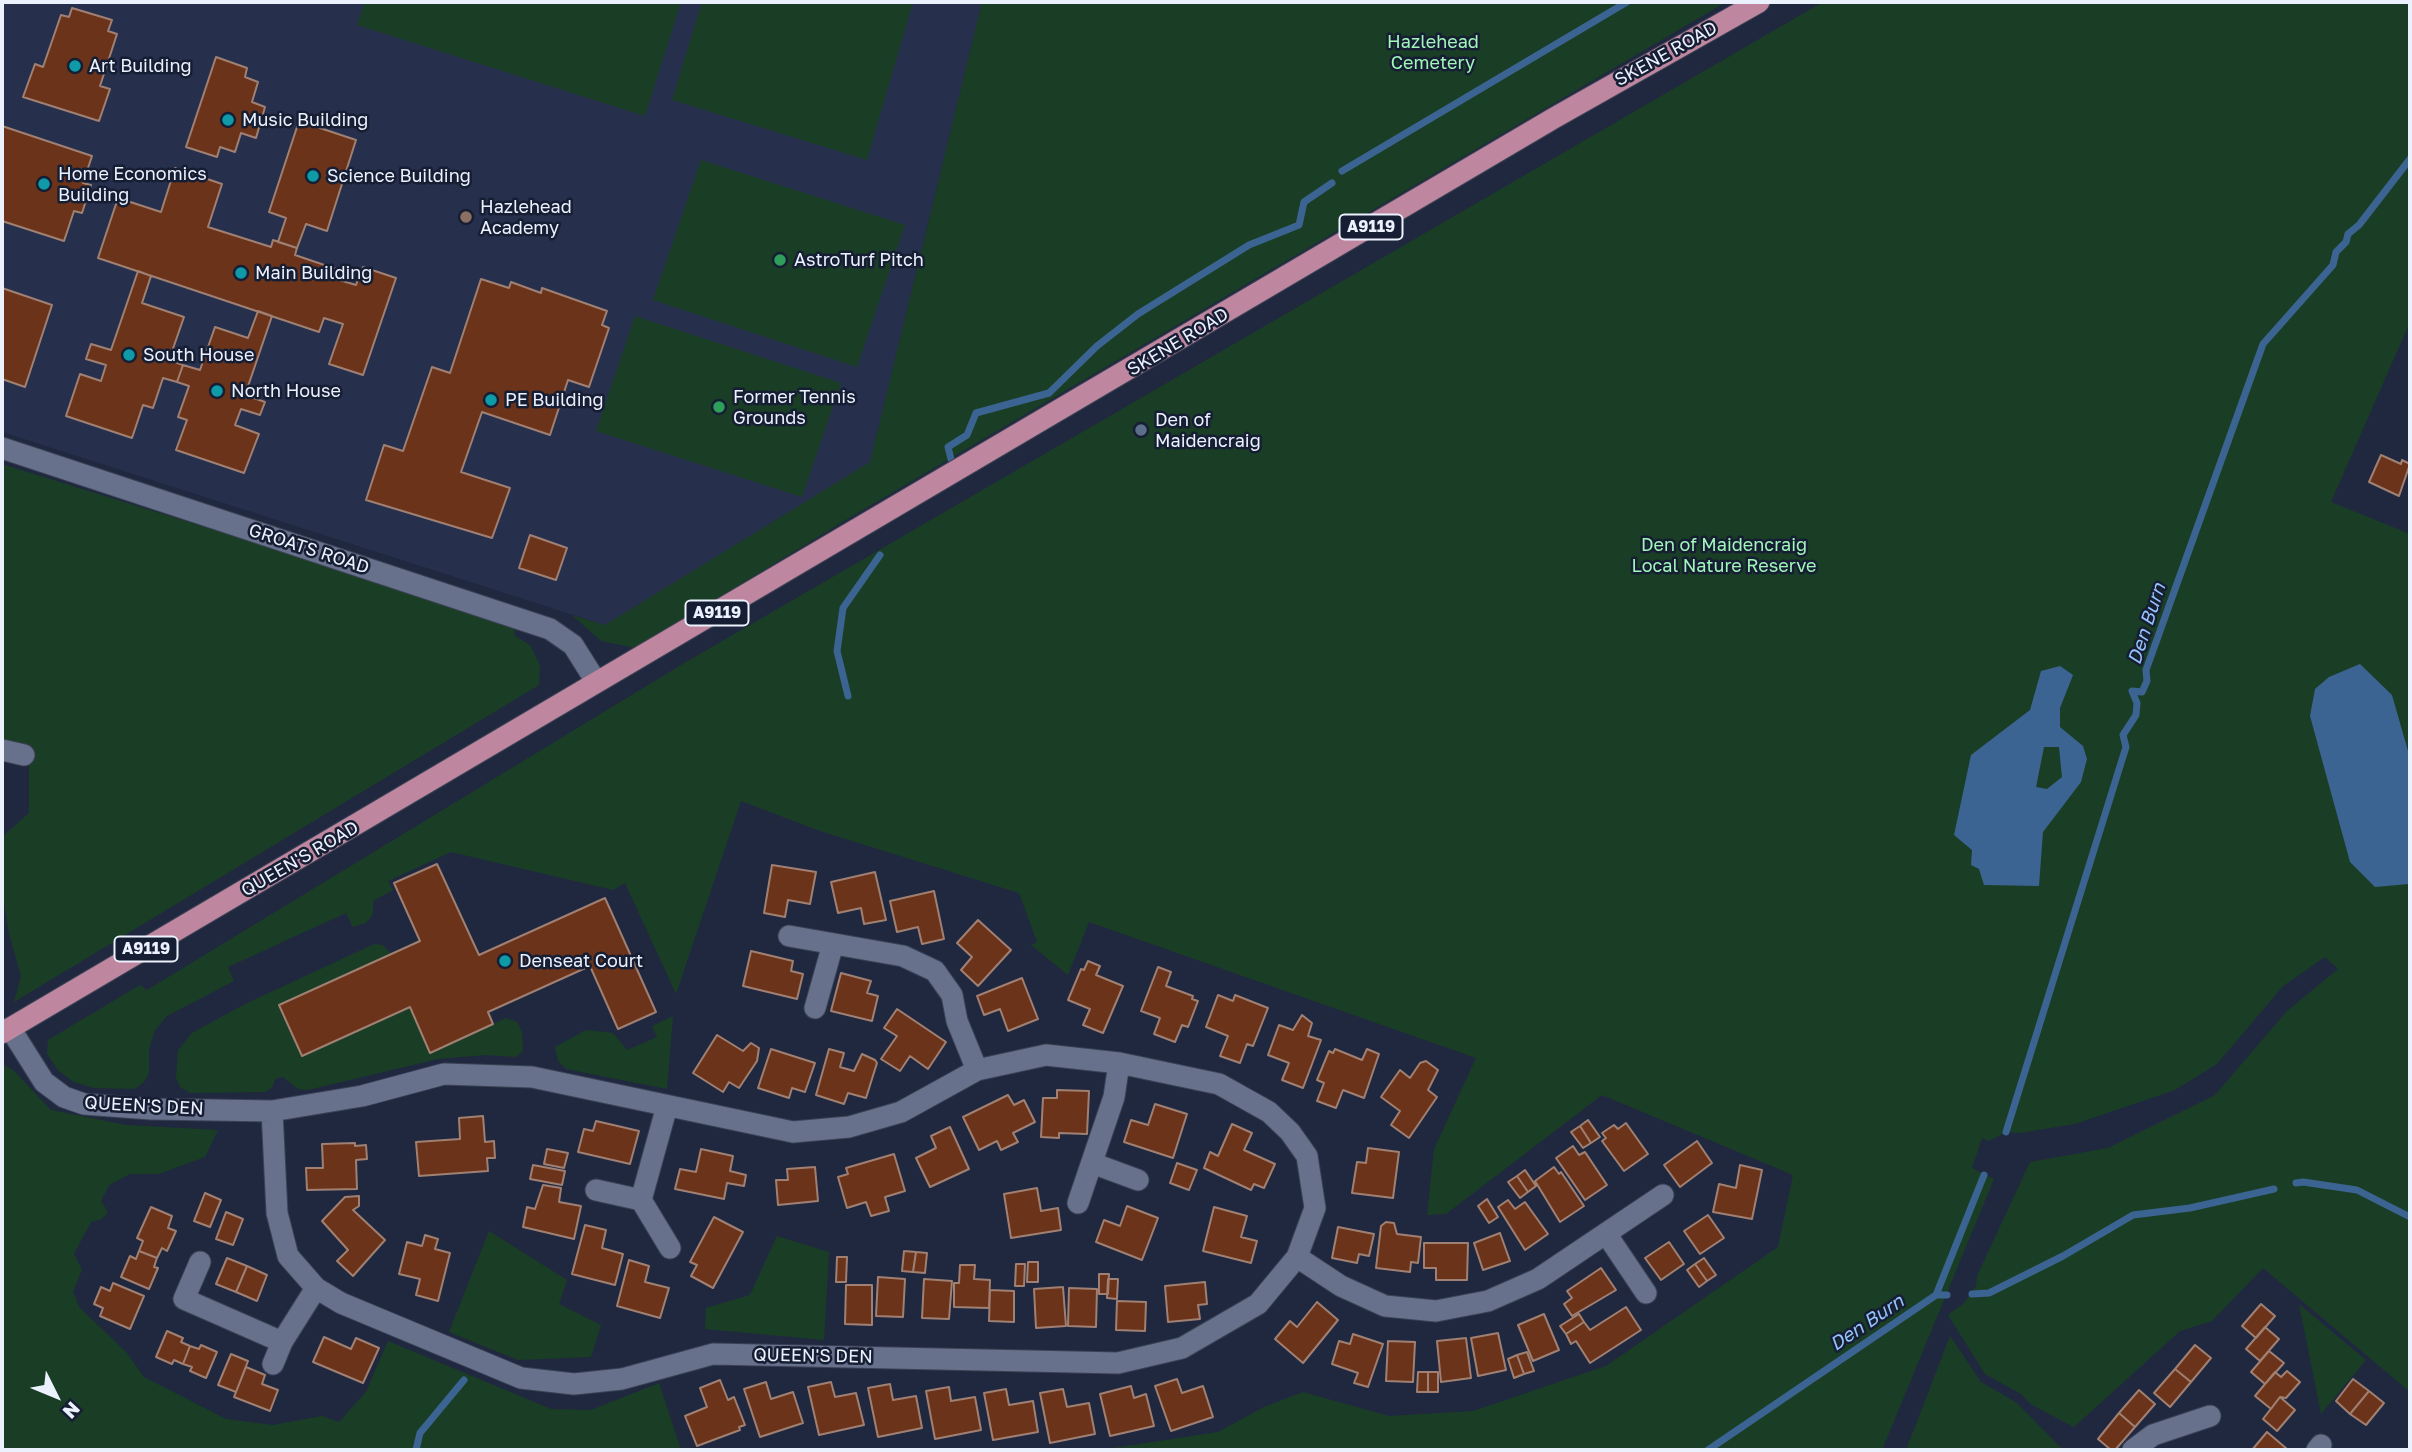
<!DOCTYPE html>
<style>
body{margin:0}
#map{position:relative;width:2412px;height:1452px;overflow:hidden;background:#20283f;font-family:"Golos Text",sans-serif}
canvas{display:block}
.frame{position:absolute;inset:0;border:4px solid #ecf1fe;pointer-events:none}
.north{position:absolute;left:21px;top:1361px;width:70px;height:70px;-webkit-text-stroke:5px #161e34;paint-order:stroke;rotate:133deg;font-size:19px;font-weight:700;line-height:28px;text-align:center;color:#ecf1fe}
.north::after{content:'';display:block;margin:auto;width:24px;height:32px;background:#ecf1fe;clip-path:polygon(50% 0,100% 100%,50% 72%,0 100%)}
</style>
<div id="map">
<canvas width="2412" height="1452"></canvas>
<div class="frame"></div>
<div class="north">N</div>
</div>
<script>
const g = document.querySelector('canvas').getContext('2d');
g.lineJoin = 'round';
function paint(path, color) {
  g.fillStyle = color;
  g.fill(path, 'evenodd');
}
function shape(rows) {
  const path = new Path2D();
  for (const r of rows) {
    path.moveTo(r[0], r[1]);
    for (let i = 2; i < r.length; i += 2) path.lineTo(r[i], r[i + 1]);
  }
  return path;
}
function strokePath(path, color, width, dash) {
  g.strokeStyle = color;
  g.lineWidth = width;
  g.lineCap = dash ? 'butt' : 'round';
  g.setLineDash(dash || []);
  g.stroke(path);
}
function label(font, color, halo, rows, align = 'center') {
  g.font = font + ' "Golos Text",sans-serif';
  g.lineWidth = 5;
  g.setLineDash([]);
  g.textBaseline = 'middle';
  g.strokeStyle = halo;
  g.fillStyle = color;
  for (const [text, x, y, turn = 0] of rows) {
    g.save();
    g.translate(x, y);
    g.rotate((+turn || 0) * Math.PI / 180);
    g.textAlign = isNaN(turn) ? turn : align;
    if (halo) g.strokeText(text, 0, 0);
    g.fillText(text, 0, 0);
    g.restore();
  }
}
const built = shape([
 [2,2,982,2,870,462,605,625,2,432]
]);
const green = shape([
 [365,2,681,2,645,116,357,25],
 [702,2,913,2,867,160,672,100],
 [982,2,1726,2,849,518,636,648,601,641,572,615,605,625,870,462],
 [1823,2,2410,2,2410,322,2331,502,2410,534,2410,1392,2263,1268,2212,1321,2180,1331,2074,1427,2032,1405,2021,1394,1985,1374,1948,1315,1964,1303,1976,1286,1977,1276,2030,1162,2108,1148,2215,1095,2287,1011,2338,969,2325,957,2283,986,2217,1064,2175,1090,2075,1124,2020,1133,2006,1132,1989,1141,1982,1138,1972,1168,1994,1179,1882,1450,1100,1450,1218,1432,1264,1407,1303,1392,1389,1416,1473,1411,1606,1366,1778,1247,1793,1175,1602,1095,1446,1214,1427,1215,1434,1149,1476,1058,1089,922,1068,975,1031,945,1037,942,1019,893,820,831,741,801,676,994,625,883,613,890,451,852,388,881,393,890,373,901,373,914,366,923,353,927,346,913,228,967,234,981,167,1016,155,1030,149,1049,149,1073,144,1082,134,1089,94,1088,74,1082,59,1071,47,1054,48,1040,140,985,147,990,681,665],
 [701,160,905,225,857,367,653,300],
 [635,316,841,383,802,497,596,431],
 [2,464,423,595,514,628,515,636,530,645,540,665,539,685,14,1002,21,976,9,934,2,891,2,856,3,836,29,813,29,754,2,741],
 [374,944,383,945,391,954,279,1005,302,1055,410,1007,430,1053,506,1018,517,1022,522,1032,523,1051,516,1057,485,1055,438,1059,308,1090,298,1089,283,1077,275,1079,273,1086,266,1092,190,1093,180,1087,176,1078,178,1050,192,1033,245,1004],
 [673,1016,667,1089,566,1069,558,1061,555,1047,586,1030,613,1033,627,1050,657,1037,652,1026],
 [2,1064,13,1070,51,1110,126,1125,218,1130,205,1157,159,1174,130,1174,109,1185,101,1201,108,1212,102,1219,91,1222,74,1254,82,1270,73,1291,79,1307,126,1352,144,1377,226,1419,273,1425,322,1416,339,1422,366,1392,388,1341,551,1409,591,1410,659,1383,681,1450,2,1450],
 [489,1231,567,1280,559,1304,601,1325,591,1357,518,1360,449,1332],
 [777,1236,829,1252,824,1340,705,1329,706,1308,750,1295],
 [2299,1304,2366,1360,2321,1414],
 [1950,1336,1981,1382,2017,1403,2063,1450,1906,1450]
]);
const water = shape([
 [2360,664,2392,695,2410,758,2409,884,2375,887,2350,862,2310,716,2315,689,2329,677],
 [2060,666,2073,675,2060,708,2060,727,2083,746,2087,759,2081,782,2043,832,2039,886,1984,885,1979,869,1971,865,1972,850,1954,835,1971,755,2030,710,2041,671],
 [2044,747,2059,747,2062,777,2047,789,2036,787]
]);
const stream = shape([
 [1342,171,1627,2],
 [952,463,948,447,967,435,976,413,1049,393,1097,346,1138,314,1249,245,1299,225,1304,202,1332,183],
 [848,696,837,651,843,608,880,555],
 [2006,1132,2126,747,2123,735,2136,715,2137,703,2132,691,2142,692,2147,681,2146,670,2263,344,2333,265,2336,252,2346,242,2348,234,2359,225,2410,159],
 [2296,1183,2303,1182,2357,1190,2410,1217],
 [1972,1294,1989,1293,2063,1256,2133,1215,2190,1208,2274,1189],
 [1936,1295,1947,1295],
 [416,1450,420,1433,464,1380],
 [1708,1450,1936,1295,1984,1175]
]);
const building = shape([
 [72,8,112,20,108,31,117,34,100,86,110,89,99,121,23,97,35,64,43,67,61,15,69,17,72,8],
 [216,57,247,68,245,77,258,82,252,102,265,107,256,138,241,133,235,152,220,147,217,157,186,147,216,57],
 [299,121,356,140,327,231,306,224,297,248,278,242,286,218,269,212,299,121],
 [2,126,92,156,83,183,91,185,82,213,74,211,64,241,2,221,2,126],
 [175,168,222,184,208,227,271,247,273,240,297,248,295,255,339,270,336,279,356,285,363,267,396,278,363,375,329,364,343,324,324,318,319,332,98,258,118,198,161,212,175,168],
 [138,271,151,276,142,303,184,317,169,360,183,365,177,382,163,378,153,408,143,405,132,438,66,416,80,374,101,381,106,365,86,359,91,344,111,350,138,271],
 [481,279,509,288,511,282,541,293,542,288,607,311,602,325,609,328,589,387,568,380,550,435,482,412,461,472,510,488,492,538,366,500,384,445,403,451,432,367,450,373,481,279],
 [2,288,52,305,25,387,2,379,2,288],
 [258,311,272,316,245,395,265,402,260,415,241,409,235,425,259,434,244,473,176,450,187,420,178,417,189,386,177,382,183,365,200,370,215,327,248,338,258,311],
 [2381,455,2401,464,2402,460,2410,464,2399,496,2369,482,2381,455],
 [530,535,567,548,556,580,519,568,530,535],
 [437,864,479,955,605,898,656,1012,618,1029,590,966,488,1012,493,1024,430,1053,410,1007,302,1056,279,1005,420,941,394,883,437,864],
 [772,865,816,872,810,904,788,900,785,917,764,913,772,865],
 [875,872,886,920,864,924,861,908,838,913,831,882,875,872],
 [934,891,944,939,922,944,918,927,897,932,890,901,934,891],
 [978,920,1011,950,978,986,961,970,972,957,957,943,978,920],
 [751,951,793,961,791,971,803,974,797,999,743,986,751,951],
 [1088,961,1100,966,1096,975,1123,986,1103,1033,1083,1025,1090,1009,1068,1000,1081,969,1084,970,1088,961],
 [1158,967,1171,972,1166,986,1193,996,1192,999,1198,1001,1188,1027,1182,1025,1175,1042,1154,1034,1160,1018,1141,1011,1158,967],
 [841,973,871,981,867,993,878,996,872,1021,831,1011,841,973],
 [1022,978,1038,1019,1008,1031,1000,1009,984,1015,977,996,1022,978],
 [1218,995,1233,1001,1235,995,1268,1008,1253,1046,1247,1044,1240,1063,1220,1056,1228,1036,1206,1027,1218,995],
 [897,1009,946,1042,928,1069,910,1056,900,1071,881,1059,897,1036,884,1028,897,1009],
 [1302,1015,1312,1023,1308,1036,1321,1040,1303,1088,1282,1080,1289,1063,1268,1055,1279,1025,1293,1030,1302,1015],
 [717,1035,743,1051,751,1043,759,1048,757,1061,739,1088,729,1082,723,1092,693,1073,717,1035],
 [771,1049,815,1063,805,1092,792,1088,789,1098,758,1088,771,1049],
 [829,1049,844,1053,840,1067,854,1071,862,1054,875,1060,877,1063,866,1098,848,1093,844,1104,816,1095,829,1049],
 [1335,1049,1362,1060,1367,1049,1379,1054,1364,1098,1343,1090,1336,1108,1317,1101,1324,1083,1317,1080,1329,1051,1333,1053,1335,1049],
 [1426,1061,1438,1070,1428,1090,1437,1097,1409,1138,1391,1125,1400,1111,1381,1097,1400,1070,1410,1078,1420,1063,1426,1061],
 [1057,1090,1089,1091,1087,1134,1059,1133,1059,1138,1041,1137,1043,1098,1057,1098,1057,1090],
 [1008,1095,1014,1105,1024,1100,1035,1122,1013,1133,1018,1142,1001,1150,997,1141,979,1150,963,1117,1008,1095],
 [1155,1104,1187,1114,1173,1158,1124,1142,1131,1120,1148,1125,1155,1104],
 [483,1116,485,1142,494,1141,495,1158,487,1158,488,1171,419,1176,416,1142,460,1139,459,1118,483,1116],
 [1588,1120,1600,1137,1591,1143,1580,1126,1588,1120],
 [596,1121,639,1131,630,1164,578,1152,584,1129,593,1131,596,1121],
 [1626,1123,1648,1154,1624,1171,1602,1141,1606,1138,1602,1133,1614,1125,1618,1129,1626,1123],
 [1232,1124,1252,1133,1244,1150,1275,1164,1264,1188,1254,1184,1251,1190,1204,1168,1210,1152,1218,1156,1232,1124],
 [1580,1126,1591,1143,1583,1148,1571,1132,1580,1126],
 [950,1127,969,1169,930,1187,916,1158,936,1148,931,1136,950,1127],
 [1697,1141,1712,1163,1680,1187,1664,1165,1697,1141],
 [355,1143,355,1146,366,1145,367,1159,356,1160,357,1189,307,1190,306,1168,323,1168,322,1144,355,1143],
 [1573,1146,1579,1155,1585,1152,1607,1185,1585,1200,1556,1158,1573,1146],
 [1368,1148,1399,1152,1393,1198,1352,1193,1357,1162,1366,1163,1368,1148],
 [547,1149,568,1153,564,1168,544,1164,547,1149],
 [701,1149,733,1156,730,1171,746,1175,744,1186,727,1183,724,1199,675,1189,680,1169,696,1172,701,1149],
 [894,1154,905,1191,885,1197,889,1211,871,1216,866,1202,847,1208,838,1177,848,1174,846,1168,894,1154],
 [1177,1163,1197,1170,1189,1190,1170,1183,1177,1163],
 [533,1165,565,1171,562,1185,530,1179,533,1165],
 [1740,1165,1762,1170,1752,1219,1713,1212,1719,1184,1736,1188,1740,1165],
 [815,1167,818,1201,778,1205,776,1180,788,1180,787,1169,815,1167],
 [1554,1167,1559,1174,1561,1172,1584,1206,1560,1222,1535,1181,1554,1167],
 [1525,1170,1536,1186,1528,1192,1517,1176,1525,1170],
 [1517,1176,1528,1192,1520,1198,1508,1182,1517,1176],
 [543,1185,561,1188,559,1202,581,1206,574,1239,523,1227,527,1207,535,1209,543,1185],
 [1037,1188,1041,1211,1058,1208,1061,1230,1011,1238,1004,1194,1037,1188],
 [205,1193,221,1200,210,1227,194,1221,205,1193],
 [359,1196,359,1206,353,1210,385,1240,353,1276,337,1261,348,1250,322,1221,345,1197,359,1196],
 [1487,1199,1498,1217,1489,1223,1478,1206,1487,1199],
 [1508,1200,1515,1209,1525,1202,1548,1234,1525,1250,1498,1207,1508,1200],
 [1127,1206,1158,1218,1142,1260,1096,1242,1104,1220,1120,1226,1127,1206],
 [151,1207,172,1216,168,1228,176,1231,167,1251,162,1248,157,1258,139,1251,143,1241,137,1238,151,1207],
 [1214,1207,1247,1216,1241,1237,1257,1241,1251,1263,1203,1251,1214,1207],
 [226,1212,243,1219,233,1245,216,1239,226,1212],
 [1708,1215,1724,1238,1700,1254,1684,1231,1708,1215],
 [714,1217,743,1232,713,1288,691,1276,697,1265,690,1262,714,1217],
 [1386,1222,1394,1223,1397,1234,1421,1237,1418,1263,1411,1262,1410,1272,1376,1268,1381,1226,1386,1222],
 [585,1225,606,1230,602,1248,623,1254,615,1285,572,1274,585,1225],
 [1338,1227,1374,1234,1369,1256,1359,1254,1357,1263,1332,1258,1338,1227],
 [1500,1233,1510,1261,1483,1270,1474,1243,1500,1233],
 [425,1235,438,1239,435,1249,450,1253,438,1301,416,1295,420,1279,399,1274,407,1242,422,1246,425,1235],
 [1669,1242,1684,1264,1661,1280,1645,1258,1669,1242],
 [1424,1243,1468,1243,1467,1280,1436,1280,1436,1268,1424,1268,1424,1243],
 [139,1251,157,1258,154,1267,158,1268,149,1289,121,1277,130,1256,136,1259,139,1251],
 [904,1251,916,1252,913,1272,902,1271,904,1251],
 [916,1252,927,1253,925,1273,913,1272,916,1252],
 [837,1257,847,1257,846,1282,836,1282,837,1257],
 [227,1258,247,1266,236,1292,216,1284,227,1258],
 [1704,1258,1716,1275,1707,1281,1695,1264,1704,1258],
 [629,1260,649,1266,645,1282,669,1288,660,1318,617,1306,629,1260],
 [1028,1262,1038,1262,1038,1282,1027,1282,1028,1262],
 [1016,1264,1025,1264,1024,1286,1015,1286,1016,1264],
 [1695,1264,1707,1281,1699,1287,1687,1270,1695,1264],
 [960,1265,975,1265,974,1279,990,1280,989,1308,954,1307,954,1283,959,1283,960,1265],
 [247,1266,267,1275,257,1301,236,1292,247,1266],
 [1601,1268,1616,1290,1572,1316,1564,1304,1572,1298,1567,1291,1601,1268],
 [1099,1274,1109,1274,1108,1294,1099,1294,1099,1274],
 [878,1277,905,1279,903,1317,876,1316,878,1277],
 [924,1279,952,1281,949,1319,922,1318,924,1279],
 [1108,1279,1118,1279,1117,1299,1107,1298,1108,1279],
 [1205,1282,1207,1304,1198,1305,1200,1319,1168,1322,1165,1286,1205,1282],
 [113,1283,144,1296,130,1329,100,1316,103,1308,94,1304,101,1287,110,1291,113,1283],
 [846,1285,872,1285,872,1325,845,1324,846,1285],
 [1063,1287,1066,1326,1036,1328,1034,1289,1063,1287],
 [1069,1288,1097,1289,1096,1327,1068,1326,1069,1288],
 [990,1290,1014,1291,1014,1322,989,1321,990,1290],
 [1117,1301,1146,1302,1145,1331,1116,1330,1117,1301],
 [1317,1302,1338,1320,1303,1363,1275,1339,1290,1321,1297,1327,1317,1302],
 [2261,1304,2275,1316,2256,1338,2242,1326,2261,1304],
 [1626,1307,1641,1330,1590,1363,1576,1341,1571,1344,1566,1334,1584,1322,1590,1330,1626,1307],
 [1544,1314,1559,1350,1533,1361,1518,1325,1544,1314],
 [1579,1314,1584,1322,1566,1334,1560,1326,1579,1314],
 [2265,1327,2279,1339,2260,1361,2246,1349,2265,1327],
 [167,1331,183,1338,181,1342,190,1346,183,1364,174,1360,172,1364,156,1357,167,1331],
 [1498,1333,1506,1370,1478,1376,1471,1338,1498,1333],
 [1353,1334,1383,1344,1368,1387,1354,1383,1358,1373,1332,1364,1339,1341,1350,1344,1353,1334],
 [324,1337,351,1349,356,1338,379,1348,363,1383,313,1362,324,1337],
 [1466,1338,1471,1378,1441,1382,1437,1341,1466,1338],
 [1388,1341,1415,1342,1413,1382,1386,1381,1388,1341],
 [201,1345,217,1352,206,1378,190,1371,192,1367,183,1364,190,1346,199,1349,201,1345],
 [2195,1345,2211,1358,2191,1382,2175,1369,2195,1345],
 [2269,1351,2284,1363,2265,1384,2251,1372,2269,1351],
 [1527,1352,1534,1371,1524,1374,1517,1355,1527,1352],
 [231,1354,248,1361,236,1392,218,1385,231,1354],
 [1517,1355,1524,1374,1514,1378,1508,1359,1517,1355],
 [246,1367,265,1375,262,1384,278,1390,270,1411,234,1397,246,1367],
 [2175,1369,2191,1382,2170,1407,2154,1393,2175,1369],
 [2287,1371,2300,1382,2286,1398,2280,1397,2271,1409,2255,1396,2275,1372,2281,1377,2287,1371],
 [1418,1372,1428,1372,1428,1392,1417,1392,1418,1372],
 [1428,1372,1438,1372,1438,1392,1428,1392,1428,1372],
 [1177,1379,1182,1393,1203,1386,1213,1417,1171,1431,1155,1386,1177,1379],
 [2353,1379,2369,1391,2350,1414,2336,1401,2353,1379],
 [720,1380,728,1400,734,1397,745,1425,739,1427,740,1430,697,1446,685,1416,707,1407,700,1388,720,1380],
 [766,1382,771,1399,793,1392,803,1423,760,1437,744,1389,766,1382],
 [831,1382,835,1397,856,1393,864,1425,819,1435,808,1387,831,1382],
 [890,1384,893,1400,916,1396,922,1428,878,1437,868,1388,890,1384],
 [1131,1386,1134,1398,1146,1394,1154,1426,1110,1436,1100,1394,1131,1386],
 [949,1387,951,1401,975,1397,981,1430,935,1439,926,1391,949,1387],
 [1006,1389,1009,1405,1033,1401,1038,1432,993,1440,984,1393,1006,1389],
 [1063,1389,1067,1407,1089,1403,1095,1434,1050,1443,1040,1393,1063,1389],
 [2139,1390,2155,1404,2135,1427,2119,1413,2139,1390],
 [2369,1391,2384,1403,2366,1425,2350,1414,2369,1391],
 [2280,1397,2295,1410,2277,1431,2263,1419,2280,1397],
 [2119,1413,2135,1427,2115,1450,2111,1450,2098,1439,2119,1413],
 [2267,1432,2287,1449,2286,1450,2252,1450,2267,1432]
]);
const street = shape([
 [2,448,550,629,573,645,595,680],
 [2,750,24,755],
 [789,936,903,956,935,971,952,995,957,1021,977,1070],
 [815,1008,833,944],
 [10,1028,44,1082,64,1097,84,1104,151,1109,272,1111,362,1096,444,1074,532,1077,793,1132,849,1127,901,1112,977,1070,1046,1055,1119,1063,1219,1084,1269,1112,1290,1132,1307,1156,1315,1208,1297,1257,1258,1304,1182,1348,1118,1363,713,1354,622,1379,574,1384,521,1378,341,1303,316,1288,288,1256,277,1213,272,1111],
 [667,1106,641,1200,670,1248],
 [1092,1163,1138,1180],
 [596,1190,641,1200],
 [1078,1203,1114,1097,1119,1063],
 [1607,1235,1646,1293],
 [1297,1257,1341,1286,1385,1306,1436,1311,1488,1301,1538,1279,1663,1195],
 [200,1262,184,1299,282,1342],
 [273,1364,282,1342,316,1288],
 [2133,1450,2153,1435,2210,1416],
 [2317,1450,2321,1445]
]);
const primary = shape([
 [2,1033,1554,118,1759,2]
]);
const markers = [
 [75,66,7,"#0f9aa8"],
 [228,120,7,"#0f9aa8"],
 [313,176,7,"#0f9aa8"],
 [44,184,7,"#0f9aa8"],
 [466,217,7,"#8d6e63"],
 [780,260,7,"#2e9e5b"],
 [241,273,7,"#0f9aa8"],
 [129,355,7,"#0f9aa8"],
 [217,391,7,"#0f9aa8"],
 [491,400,7,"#0f9aa8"],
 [719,407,7,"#2e9e5b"],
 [1141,430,7,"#5c6f8a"],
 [505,961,7,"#0f9aa8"]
];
const shields = [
 [1371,227,63],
 [717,613,63],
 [146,949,63]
];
const shieldNames = [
 ["A9119",1371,227],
 ["A9119",717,613],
 ["A9119",146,949]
];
const parkNames = [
 ["Hazlehead",1433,42],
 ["Cemetery",1433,63],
 ["Den of Maidencraig",1724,545],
 ["Local Nature Reserve",1724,566]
];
const streetNames = [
 ["SKENE ROAD",1666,54,-29],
 ["SKENE ROAD",1178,342,-31],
 ["GROATS ROAD",309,549,18],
 ["QUEEN'S ROAD",300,859,-30],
 ["QUEEN'S DEN",144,1106,3],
 ["QUEEN'S DEN",813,1356,1]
];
const poiNames = [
 ["Art Building",89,66],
 ["Music Building",242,120],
 ["Home Economics",58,174],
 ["Building",58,195],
 ["Science Building",327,176],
 ["Hazlehead",480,207],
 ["Academy",480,228],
 ["AstroTurf Pitch",794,260],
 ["Main Building",255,273],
 ["South House",143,355],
 ["North House",231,391],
 ["Former Tennis",733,397],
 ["Grounds",733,418],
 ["PE Building",505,400],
 ["Den of",1155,420],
 ["Maidencraig",1155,441],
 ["Denseat Court",519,961]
];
const waterNames = [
 ["Den Burn",2147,624,-72],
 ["Den Burn",1867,1323,-34]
];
paint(built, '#26304d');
paint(green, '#1a3e25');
paint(water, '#3c6493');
strokePath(stream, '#3c6493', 7);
paint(building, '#6b331a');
strokePath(building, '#a08073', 2);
strokePath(street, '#3b4255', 23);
strokePath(primary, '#3b4255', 23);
strokePath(street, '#67718c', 21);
strokePath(primary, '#be879f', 21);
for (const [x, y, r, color] of markers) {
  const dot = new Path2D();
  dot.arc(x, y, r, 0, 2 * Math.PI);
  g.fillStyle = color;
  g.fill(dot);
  strokePath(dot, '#161e34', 2.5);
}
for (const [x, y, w] of shields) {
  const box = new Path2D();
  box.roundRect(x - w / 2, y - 12.5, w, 25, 5);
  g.fillStyle = '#161e34';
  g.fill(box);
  strokePath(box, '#ecf1fe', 2);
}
label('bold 16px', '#ecf1fe', null, shieldNames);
label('18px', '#a1f6b8', '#161e34', parkNames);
label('18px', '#ecf1fe', '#161e34', streetNames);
label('18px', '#ecf1fe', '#161e34', poiNames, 'left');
label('italic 19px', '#95c3fc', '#161e34', waterNames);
</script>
